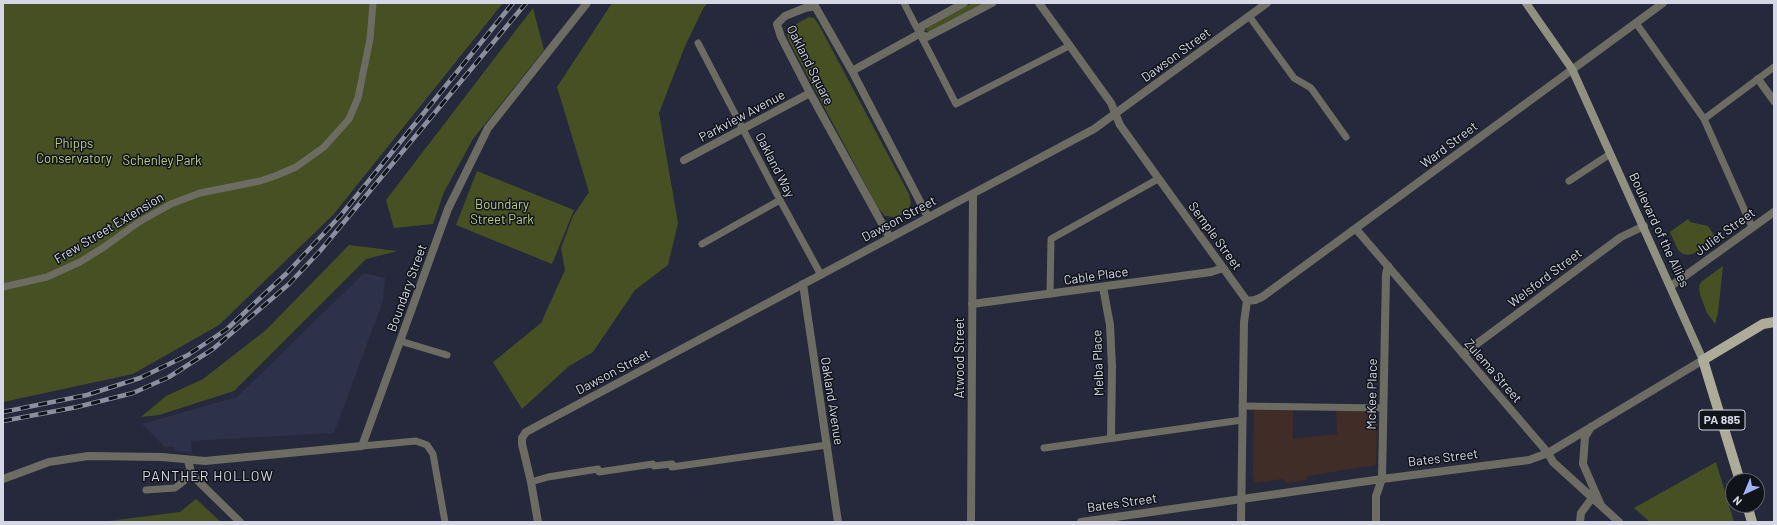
<!DOCTYPE html>
<style>
body{margin:0}
#map{position:relative;width:1777px;height:525px;overflow:hidden;background:#26293b;font-family:Barlow,sans-serif}
canvas{display:block}
.frame{position:absolute;inset:0;border:4px solid #d5d8e4;pointer-events:none}
.north{position:absolute;left:1725px;top:473px;width:40px;height:40px;box-sizing:border-box;background:#11131b;border:1px solid #5f626b;border-radius:50%;rotate:224deg;font-size:11px;font-weight:700;line-height:16px;text-align:center;color:#d5d8e4}
.north::after{content:'';display:block;margin:auto;width:14px;height:18px;background:#a3b2fd;clip-path:polygon(50% 0,100% 100%,50% 72%,0 100%)}
</style>
<div id="map">
<canvas width="1777" height="525"></canvas>
<div class="frame"></div>
<div class="north">N</div>
</div>
<script>
const g = document.querySelector('canvas').getContext('2d');
g.lineJoin = 'round';
function paint(path, color) {
  g.fillStyle = color;
  g.fill(path, 'evenodd');
}
function shape(rows) {
  const path = new Path2D();
  for (const r of rows) {
    path.moveTo(r[0], r[1]);
    for (let i = 2; i < r.length; i += 2) path.lineTo(r[i], r[i + 1]);
  }
  return path;
}
function strokePath(path, color, width, dash) {
  g.strokeStyle = color;
  g.lineWidth = width;
  g.lineCap = dash ? 'butt' : 'round';
  g.setLineDash(dash || []);
  g.stroke(path);
}
function label(font, color, halo, rows, align = 'center') {
  g.font = font + ' Barlow,sans-serif';
  g.lineWidth = 3;
  g.setLineDash([]);
  g.textBaseline = 'middle';
  g.strokeStyle = halo;
  g.fillStyle = color;
  for (const [text, x, y, turn = 0] of rows) {
    g.save();
    g.translate(x, y);
    g.rotate((+turn || 0) * Math.PI / 180);
    g.textAlign = isNaN(turn) ? turn : align;
    if (halo) g.strokeText(text, 0, 0);
    g.fillText(text, 0, 0);
    g.restore();
  }
}
const commercial = shape([
 [1336,407,1377,408,1376,465,1308,476,1307,480,1287,483,1282,479,1255,483,1253,475,1254,408,1293,408,1293,439,1337,434]
]);
const built = shape([
 [364,273,385,278,383,301,334,433,191,441,192,453,175,451,174,447,165,447,142,424,237,397]
]);
const green = shape([
 [3,3,503,3,333,215,219,325,133,374,3,402],
 [612,3,708,3,704,7,685,46,659,113,678,223,668,265,635,290,593,352,569,366,522,409,493,362,541,323,565,270,561,248,573,216,589,192,557,87],
 [972,3,984,3,930,32,926,31,927,27],
 [533,8,544,50,473,139,444,192,433,224,394,228,386,200],
 [809,17,814,18,819,25,909,194,911,203,908,210,901,215,894,217,885,216,878,208,789,41,787,34,789,28],
 [477,171,574,210,552,264,456,225],
 [1688,219,1690,222,1708,226,1716,238,1695,253,1688,255,1683,254,1678,250,1670,232],
 [349,245,398,251,366,259,234,391,159,415,141,417,166,396,203,379,266,330],
 [1723,266,1718,313,1715,324,1707,313,1700,295,1699,286,1701,282],
 [1716,462,1734,522,1650,522,1634,508],
 [196,499,221,522,101,522,180,512]
]);
const service = shape([
 [904,3,956,104,1069,46],
 [1249,16,1294,78,1311,88,1346,137],
 [1636,23,1704,119,1752,227],
 [698,43,780,200,821,275],
 [1704,119,1774,67],
 [1569,181,1610,154],
 [702,244,780,200],
 [3,287,47,277,80,262,104,247,139,222,171,204,200,193,260,181,275,176,296,167,324,147,349,119,358,98,370,39,373,3],
 [1050,294,1051,239,1158,179],
 [400,341,447,355],
 [1242,406,1383,408],
 [362,446,416,441,427,445,433,454,445,522],
 [1044,448,1242,420],
 [531,482,548,477,598,469,599,472,653,464,654,466,672,464,672,467,827,445],
 [146,490,175,488,192,475]
]);
const minor = shape([
 [1039,3,1111,103,1120,125,1247,301,1244,322,1241,522],
 [919,34,927,37,992,3],
 [852,71,919,34,922,26,964,3],
 [1758,79,1774,101],
 [684,160,810,93],
 [1356,229,1548,453],
 [890,238,810,93,781,37,777,24,785,16,805,8,815,6,852,71,928,217],
 [803,284,838,522],
 [1671,286,1774,212],
 [1103,287,1110,325,1112,367,1111,438],
 [1247,301,1255,300,1262,297,1663,3],
 [972,304,1211,272,1223,268],
 [1463,354,1621,237,1644,226],
 [188,461,192,475,240,522],
 [3,479,49,462,88,456,162,457,205,461,362,446,448,209,488,128,587,3],
 [1382,479,1386,274,1388,266],
 [971,522,973,194],
 [1580,522,1581,513,1592,498]
]);
const tertiary = shape([
 [1591,427,1585,437,1583,464,1600,503],
 [1548,453,1553,462,1619,522],
 [538,522,531,482,522,444,522,438,526,432,1094,129,1267,3],
 [1081,522,1382,479,1529,460,1548,453,1703,360],
 [1376,522,1376,496,1382,479]
]);
const secondary = shape([
 [1526,3,1572,69,1703,360]
]);
const primary = shape([
 [1740,481,1703,360,1763,324,1774,322],
 [1747,505,1752,522]
]);
const rail = shape([
 [3,412,87,395,140,378,188,355,227,329,287,273,341,215,513,3],
 [3,421,77,407,133,393,169,377,213,349,289,284,320,251,526,3]
]);
const shields = [
 [1722,420,46]
];
const shieldNames = [
 ["PA 885",1722,420]
];
const streetNames = [
 ["Dawson Street",1176,55,-36],
 ["Oakland Square",810,65,63],
 ["Parkview Avenue",742,116,-28],
 ["Ward Street",1449,145,-37],
 ["Oakland Way",775,165,63],
 ["Dawson Street",899,219,-28],
 ["Frew Street Extension",109,228,-31],
 ["Boulevard of the Allies",1659,230,65],
 ["Juliet Street",1725,232,-36],
 ["Semple Street",1215,236,54],
 ["Cable Place",1096,276,-8],
 ["Welsford Street",1545,278,-37],
 ["Boundary Street",407,288,-70],
 ["Atwood Street",960,358,-90],
 ["Melba Place",1098,363,-92],
 ["Zulema Street",1493,371,49],
 ["Dawson Street",613,372,-28],
 ["McKee Place",1372,394,-89],
 ["Oakland Avenue",832,401,81],
 ["Bates Street",1443,458,-7],
 ["Bates Street",1122,503,-8]
];
const parkNames = [
 ["Phipps",74,144],
 ["Conservatory",74,159],
 ["Schenley Park",162,161],
 ["Boundary",502,205],
 ["Street Park",502,220]
];
const neighbourhoodNames = [
 ["PANTHER HOLLOW",208,476]
];
paint(commercial, '#402d28');
paint(built, '#2d3149');
paint(green, '#465022');
strokePath(service, '#6c6c62', 7);
strokePath(minor, '#6c6c62', 8);
strokePath(tertiary, '#6c6c62', 8);
strokePath(secondary, '#909080', 8);
strokePath(primary, '#adac98', 10);
strokePath(rail, '#8c8f9e', 4.5);
strokePath(rail, '#11131b', 3, [9]);
for (const [x, y, w] of shields) {
  const box = new Path2D();
  box.roundRect(x - w / 2, y - 10, w, 20, 3);
  g.fillStyle = '#11131b';
  g.fill(box);
  strokePath(box, '#d5d8e4', 1);
}
label('bold 12px', '#d5d8e4', null, shieldNames);
label('13px', '#d5d8e4', '#11131b', streetNames);
label('13px', '#bbce7d', '#11131b', parkNames);
g.letterSpacing = '1px';
label('14px', '#d5d8e4', '#11131b', neighbourhoodNames);
g.letterSpacing = '0px';
</script>
